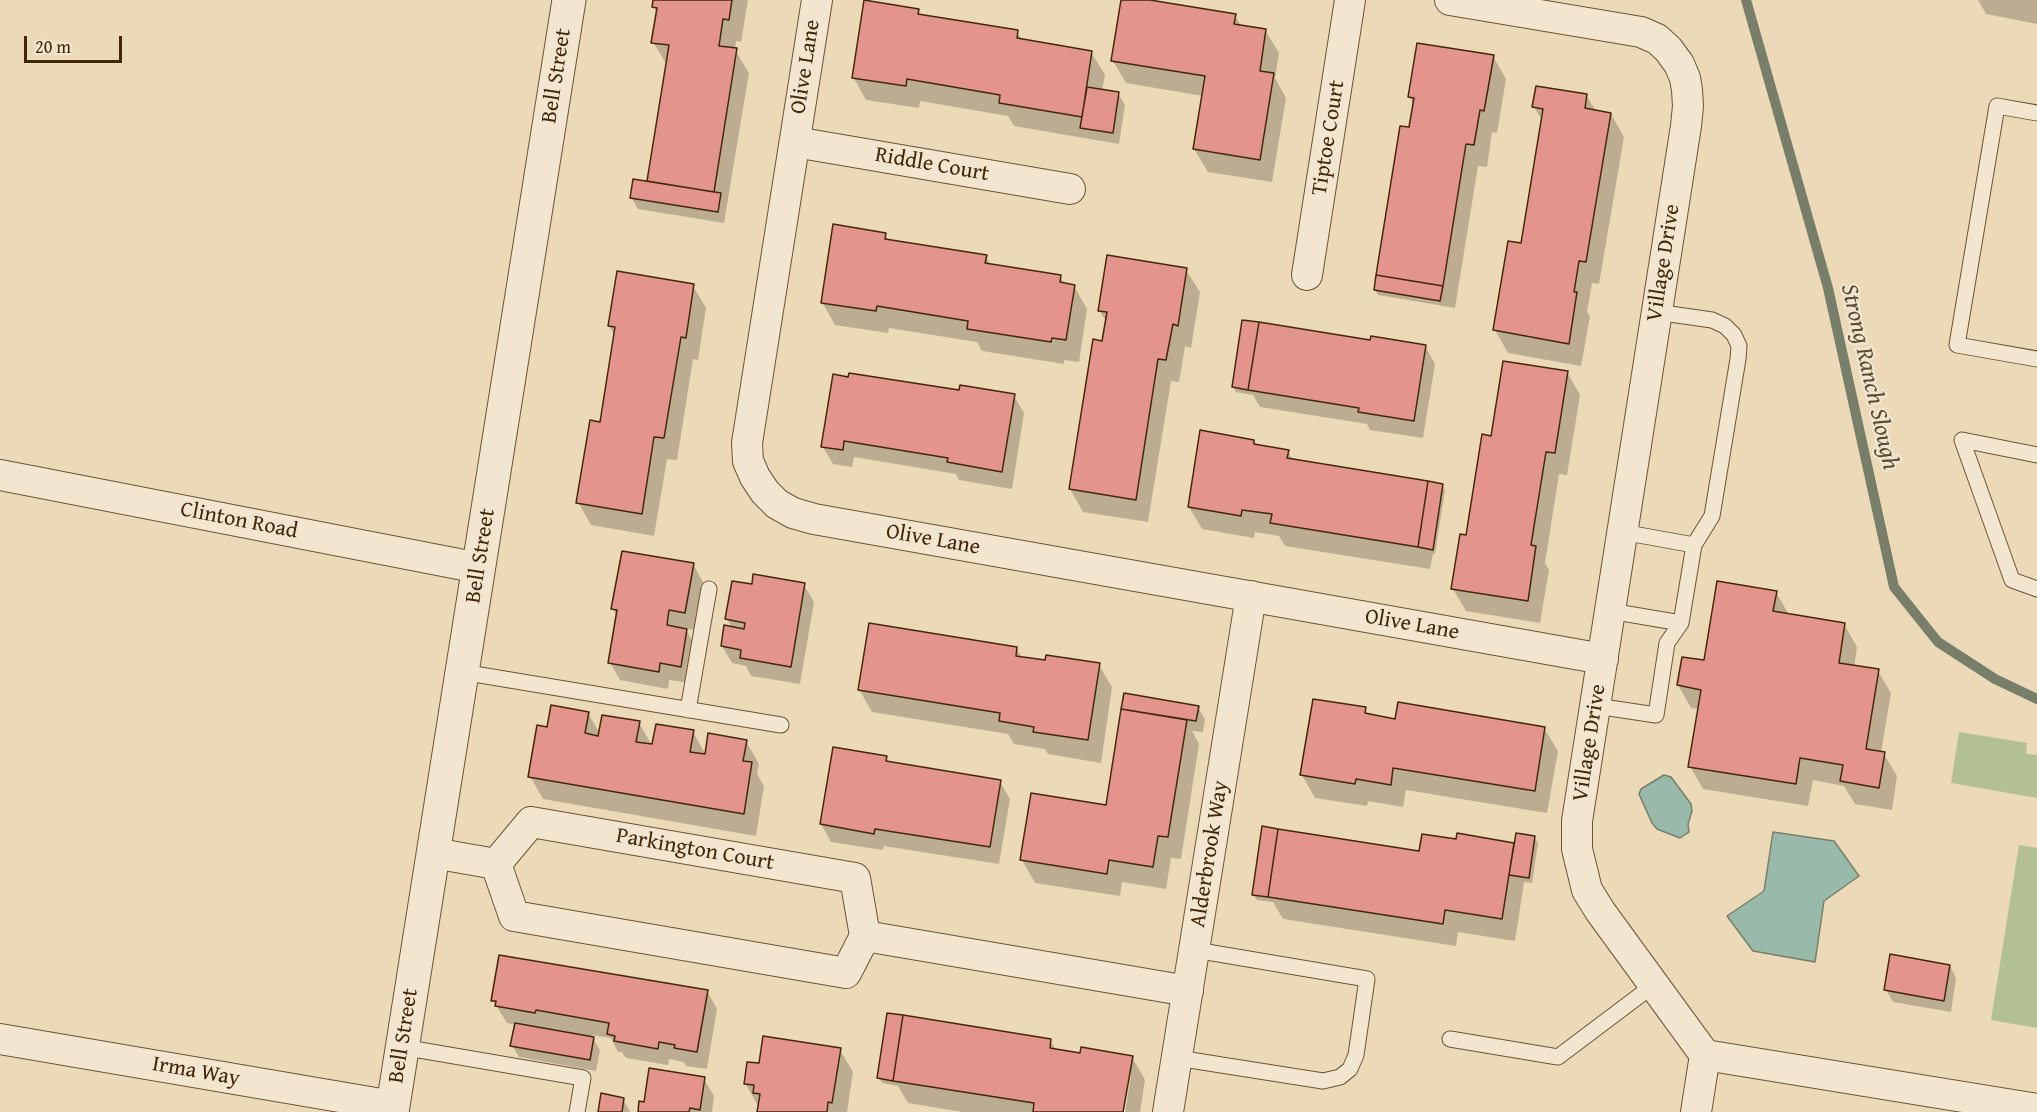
<!DOCTYPE html>
<style>
body{margin:0}
#map{position:relative;width:2037px;height:1112px;overflow:hidden;background:#ebd9b7;font-family:"Gentium Book Plus",serif}
canvas{display:block}
.scale{position:absolute;left:24px;top:36px;width:98px;height:27px;box-sizing:border-box;border:3px solid #432709;border-top:0;padding-left:8px;font-size:18px;line-height:21px;white-space:nowrap;color:#432709;-webkit-text-stroke:4px #f2e6d0;paint-order:stroke}
</style>
<div id="map">
<canvas width="2037" height="1112"></canvas>
<div class="scale">20 m</div>
</div>
<script>
const g = document.querySelector('canvas').getContext('2d');
g.lineJoin = 'round';
function paint(path, color) {
  g.fillStyle = color;
  g.fill(path, 'evenodd');
}
function shape(rows) {
  const path = new Path2D();
  for (const r of rows) {
    path.moveTo(r[0], r[1]);
    for (let i = 2; i < r.length; i += 2) path.lineTo(r[i], r[i + 1]);
  }
  return path;
}
function strokePath(path, color, width, dash) {
  g.strokeStyle = color;
  g.lineWidth = width;
  g.lineCap = dash ? 'butt' : 'round';
  g.setLineDash(dash || []);
  g.stroke(path);
}
function label(font, color, halo, rows, align = 'center') {
  g.font = font + ' "Gentium Book Plus",serif';
  g.lineWidth = 4.5;
  g.setLineDash([]);
  g.textBaseline = 'middle';
  g.strokeStyle = halo;
  g.fillStyle = color;
  for (const [text, x, y, turn = 0] of rows) {
    g.save();
    g.translate(x, y);
    g.rotate((+turn || 0) * Math.PI / 180);
    g.textAlign = isNaN(turn) ? turn : align;
    if (halo) g.strokeText(text, 0, 0);
    g.fillText(text, 0, 0);
    g.restore();
  }
}
const green = shape([
 [1959,732,2027,743,2026,754,2037,755,2037,798,1951,783],
 [2019,845,2037,848,2037,1028,1991,1020]
]);
const water = shape([
 [1664,775,1671,777,1691,804,1692,811,1688,824,1689,832,1680,838,1657,829,1652,823,1639,794,1641,789,1664,775],
 [1773,832,1834,841,1859,876,1824,901,1815,962,1753,951,1727,916,1764,891,1773,832]
]);
const shadow = shape([
 [655,0,748,0,741,42,736,41,735,50,749,73,724,223,638,209,631,197,648,183,667,65,653,42,657,13,654,7],
 [1122,0,1140,0,1235,15,1241,26,1265,30,1279,53,1275,78,1286,98,1272,182,1208,172,1194,149,1203,96,1126,83,1113,61],
 [1978,0,2037,0,2037,24,1986,14],
 [918,10,921,16,1017,32,1023,41,1091,52,1105,75,1102,91,1118,93,1125,105,1119,144,1014,126,1008,116,920,101,919,108,866,100,853,77],
 [1493,56,1506,79,1497,133,1492,132,1487,167,1478,166,1455,308,1378,295,1375,290,1414,105,1409,97],
 [1586,95,1596,111,1611,114,1624,137,1599,284,1592,283,1587,312,1590,316,1581,366,1508,353,1495,330,1522,245,1543,122,1534,107],
 [885,234,889,241,986,256,991,266,1060,277,1065,284,1074,286,1087,309,1079,362,1064,360,1064,364,982,351,977,342,889,328,888,333,835,325,822,302],
 [1186,270,1200,292,1191,348,1185,346,1179,382,1171,381,1148,522,1083,512,1070,489,1107,323,1099,310],
 [693,286,706,308,698,360,693,359,677,460,667,459,654,536,591,525,578,502,601,423,615,336,609,326],
 [1371,342,1425,346,1435,364,1423,438,1370,430,1367,424,1260,407,1253,395,1236,392,1233,387],
 [1567,372,1580,395,1567,475,1559,474,1545,563,1549,570,1540,623,1466,611,1453,589,1492,437],
 [960,392,1014,396,1024,413,1012,489,959,480,956,474,854,457,852,467,833,464,823,447],
 [1254,441,1257,446,1288,451,1293,461,1442,485,1445,490,1435,554,1433,554,1430,569,1285,546,1279,536,1255,532,1254,538,1202,529,1189,507],
 [693,564,703,582,694,630,685,628,696,647,690,683,669,680,668,689,620,680,610,663,617,617,613,609],
 [804,585,814,602,800,684,751,676,746,666,732,663,722,646,732,628,727,619,753,586],
 [1776,592,1789,615,1844,624,1857,647,1854,667,1878,671,1891,693,1881,753,1884,754,1897,776,1892,810,1855,804,1844,786,1813,780,1808,806,1703,789,1690,766,1699,709,1691,708,1678,685,1705,662],
 [1016,648,1022,658,1099,665,1112,687,1101,763,1048,754,1045,749,1014,744,1008,734,872,712,859,689],
 [1125,695,1198,707,1205,719,1203,732,1192,731,1199,744,1181,859,1171,858,1166,889,1122,882,1120,896,1035,883,1022,860,1107,807],
 [1365,709,1369,716,1396,720,1544,728,1558,751,1547,813,1406,790,1403,807,1368,801,1367,806,1315,798,1302,775],
 [588,713,600,734,639,723,653,747,693,732,706,755,746,741,759,764,757,774,764,786,756,836,543,799,530,776,548,728],
 [886,758,889,763,1000,782,1010,799,999,864,884,846,883,850,831,842,821,824],
 [1458,835,1516,844,1534,837,1538,843,1532,883,1524,882,1515,941,1458,932,1456,946,1283,919,1273,902,1257,900,1253,894,1421,852,1457,841],
 [1950,966,1956,978,1951,1012,1893,1002,1886,990],
 [707,991,717,1009,707,1069,686,1066,684,1062,669,1059,668,1065,626,1058,622,1052,618,1052,611,1038,591,1035,600,1050,596,1071,519,1057,512,1045,516,1025,507,1023,493,1000],
 [1050,1040,1056,1050,1081,1054,1132,1057,1145,1080,1140,1112,1125,1112,1131,1075,1128,1075,1122,1112,963,1112,908,1103,898,1086,882,1083,879,1078],
 [840,1050,853,1072,847,1112,758,1112,758,1106,745,1083,760,1065],
 [704,1079,714,1096,712,1112,639,1112,645,1104],
 [623,1099,630,1112,600,1112]
]);
const stream = shape([
 [1746,0,1828,288,1894,587,1938,642,1995,679,2037,699]
]);
const building = shape([
 [653,0,732,0,729,20,723,19,719,46,737,48,714,192,647,181,669,45,651,43,657,8,652,7,653,0],
 [864,0,919,9,918,14,1018,30,1017,38,1092,51,1082,117,999,103,1000,95,907,79,906,86,852,78,864,0],
 [1121,0,1150,0,1236,14,1234,24,1266,29,1260,71,1274,73,1260,160,1193,149,1205,76,1111,61,1121,0],
 [1417,43,1494,55,1484,111,1480,110,1474,145,1466,144,1443,286,1376,275,1400,126,1409,127,1414,98,1408,97,1417,43],
 [1536,86,1587,94,1585,108,1611,113,1586,262,1579,261,1574,292,1577,292,1569,344,1493,330,1508,241,1521,243,1543,109,1532,107,1536,86],
 [1087,87,1119,92,1113,133,1080,128,1087,87],
 [633,179,721,193,718,212,630,198,633,179],
 [833,224,886,233,885,239,987,255,985,263,1061,275,1060,282,1075,285,1066,340,1052,338,1051,342,967,329,968,321,877,306,876,311,821,303,833,224],
 [1107,255,1187,268,1178,326,1173,324,1166,360,1158,359,1136,500,1069,489,1093,339,1102,341,1107,312,1098,311,1107,255],
 [617,271,694,284,686,338,681,337,664,438,654,437,642,514,576,503,590,420,600,422,615,327,608,326,617,271],
 [1376,275,1443,286,1440,301,1374,290,1376,275],
 [1242,320,1259,322,1248,390,1232,387,1242,320],
 [1259,322,1370,340,1371,336,1426,345,1414,421,1358,412,1359,408,1248,390,1259,322],
 [1503,361,1568,371,1555,453,1546,452,1531,545,1536,546,1528,601,1451,589,1460,534,1466,535,1482,434,1491,436,1503,361],
 [849,373,959,390,960,385,1015,394,1002,472,947,462,948,458,844,441,843,450,821,447,833,374,848,377,849,373],
 [1200,430,1254,440,1254,444,1289,450,1287,458,1428,481,1418,547,1270,523,1272,514,1242,510,1241,516,1188,507,1200,430],
 [1428,481,1443,484,1433,550,1418,547,1428,481],
 [622,551,694,563,685,613,669,610,667,625,687,629,681,667,660,663,659,672,608,663,617,610,611,609,622,551],
 [753,574,805,583,791,667,740,658,741,650,721,646,724,625,744,629,745,623,725,619,732,581,752,584,753,574],
 [1717,581,1777,591,1773,611,1845,623,1839,663,1879,669,1866,749,1885,752,1879,788,1840,781,1843,765,1800,758,1796,784,1688,767,1701,690,1677,685,1682,657,1704,660,1717,581],
 [869,623,1017,647,1016,656,1045,660,1046,655,1100,663,1088,740,1033,732,1034,727,999,721,1000,713,858,690,869,623],
 [1124,693,1199,706,1196,721,1121,709,1124,693],
 [1313,699,1366,707,1365,713,1395,719,1398,702,1545,727,1535,791,1393,768,1391,785,1356,779,1355,784,1300,775,1313,699],
 [551,705,589,712,585,733,598,736,602,715,640,721,636,742,652,744,656,724,694,730,690,752,705,754,708,733,747,740,743,761,752,762,744,814,528,777,537,725,547,727,551,705],
 [1121,709,1187,720,1168,837,1158,836,1153,867,1109,860,1107,874,1020,860,1031,793,1106,805,1121,709],
 [833,747,887,756,886,761,1001,780,990,847,875,829,874,834,820,824,833,747],
 [1262,826,1278,829,1268,897,1252,895,1262,826],
 [1278,829,1419,851,1422,834,1456,839,1457,833,1514,843,1502,919,1445,910,1443,924,1268,897,1278,829],
 [1516,833,1535,836,1529,878,1509,875,1516,833],
 [1890,954,1950,965,1944,1001,1884,990,1890,954],
 [499,955,708,990,697,1052,674,1048,675,1045,659,1042,658,1049,614,1041,615,1036,607,1034,609,1023,536,1010,535,1013,495,1006,496,1001,491,1001,499,955],
 [887,1013,903,1015,893,1081,877,1078,887,1013],
 [903,1015,1051,1039,1050,1048,1080,1053,1081,1047,1133,1056,1123,1112,1033,1112,1034,1103,893,1081,903,1015],
 [515,1023,594,1037,590,1060,510,1046,515,1023],
 [763,1036,841,1048,832,1103,828,1102,827,1112,757,1112,760,1094,753,1093,754,1085,744,1084,747,1062,759,1063,763,1036],
 [649,1068,705,1077,700,1110,690,1108,689,1112,638,1112,639,1101,644,1102,649,1068],
 [601,1093,624,1098,622,1112,598,1112,601,1093]
]);
const service = shape([
 [2037,113,1997,106,1957,345,2037,359],
 [2037,455,1962,440,2012,580,2037,589],
 [1622,532,1694,545],
 [1610,611,1681,623],
 [462,672,781,725],
 [1596,706,1656,715,1667,643,1681,623,1694,545,1712,516,1738,359,1739,346,1734,335,1725,326,1712,320,1656,312],
 [688,710,709,589],
 [1450,1039,1558,1057,1655,984],
 [402,1047,583,1078,577,1112],
 [1177,1058,1323,1081,1340,1077,1350,1069,1356,1055,1367,979,1195,950]
]);
const minor = shape([
 [817,0,747,443,748,461,755,477,765,492,777,504,793,513,814,519,1603,659],
 [1450,0,1641,32,1657,39,1668,49,1679,64,1685,78,1687,90,1688,106,1686,126,1577,821,1577,849,1587,890,1600,911,1705,1055,2037,1109],
 [795,142,1070,189],
 [1307,275,1350,0],
 [0,475,479,568],
 [531,822,855,878,865,936,846,973,514,916,496,864,531,822],
 [433,853,496,864],
 [865,936,1188,991],
 [0,1039,393,1106],
 [1168,1112,1251,596],
 [1696,1112,1705,1055]
]);
const tertiary = shape([
 [392,1112,569,0]
]);
const streetNames = [
 ["Olive Lane",806,67,-81],
 ["Bell Street",557,76,-81],
 ["Tiptoe Court",1329,138,-81],
 ["Riddle Court",932,165,10],
 ["Village Drive",1664,263,-81],
 ["Clinton Road",239,521,11],
 ["Olive Lane",933,540,10],
 ["Bell Street",481,556,-81],
 ["Olive Lane",1412,625,10],
 ["Village Drive",1590,743,-81],
 ["Parkington Court",695,850,10],
 ["Alderbrook Way",1210,854,-81],
 ["Bell Street",404,1036,-81],
 ["Irma Way",196,1072,10]
];
const waterNames = [
 ["Strong Ranch Slough",1869,377,77]
];
paint(green, '#b2c093');
paint(water, '#99baaa');
strokePath(water, '#777f6a', 1.5);
paint(shadow, '#0003');
strokePath(stream, '#777f6a', 10);
paint(building, '#e3948d');
strokePath(building, '#432709', 1.5);
strokePath(service, '#6d5434', 17);
strokePath(minor, '#6d5434', 32);
strokePath(tertiary, '#6d5434', 35);
strokePath(service, '#f2e6d0', 15);
strokePath(minor, '#f2e6d0', 30);
strokePath(tertiary, '#f2e6d0', 33);
label('22px', '#432709', '#f2e6d0', streetNames);
label('italic 24px', '#584c31', '#f2e6d0', waterNames);
</script>
